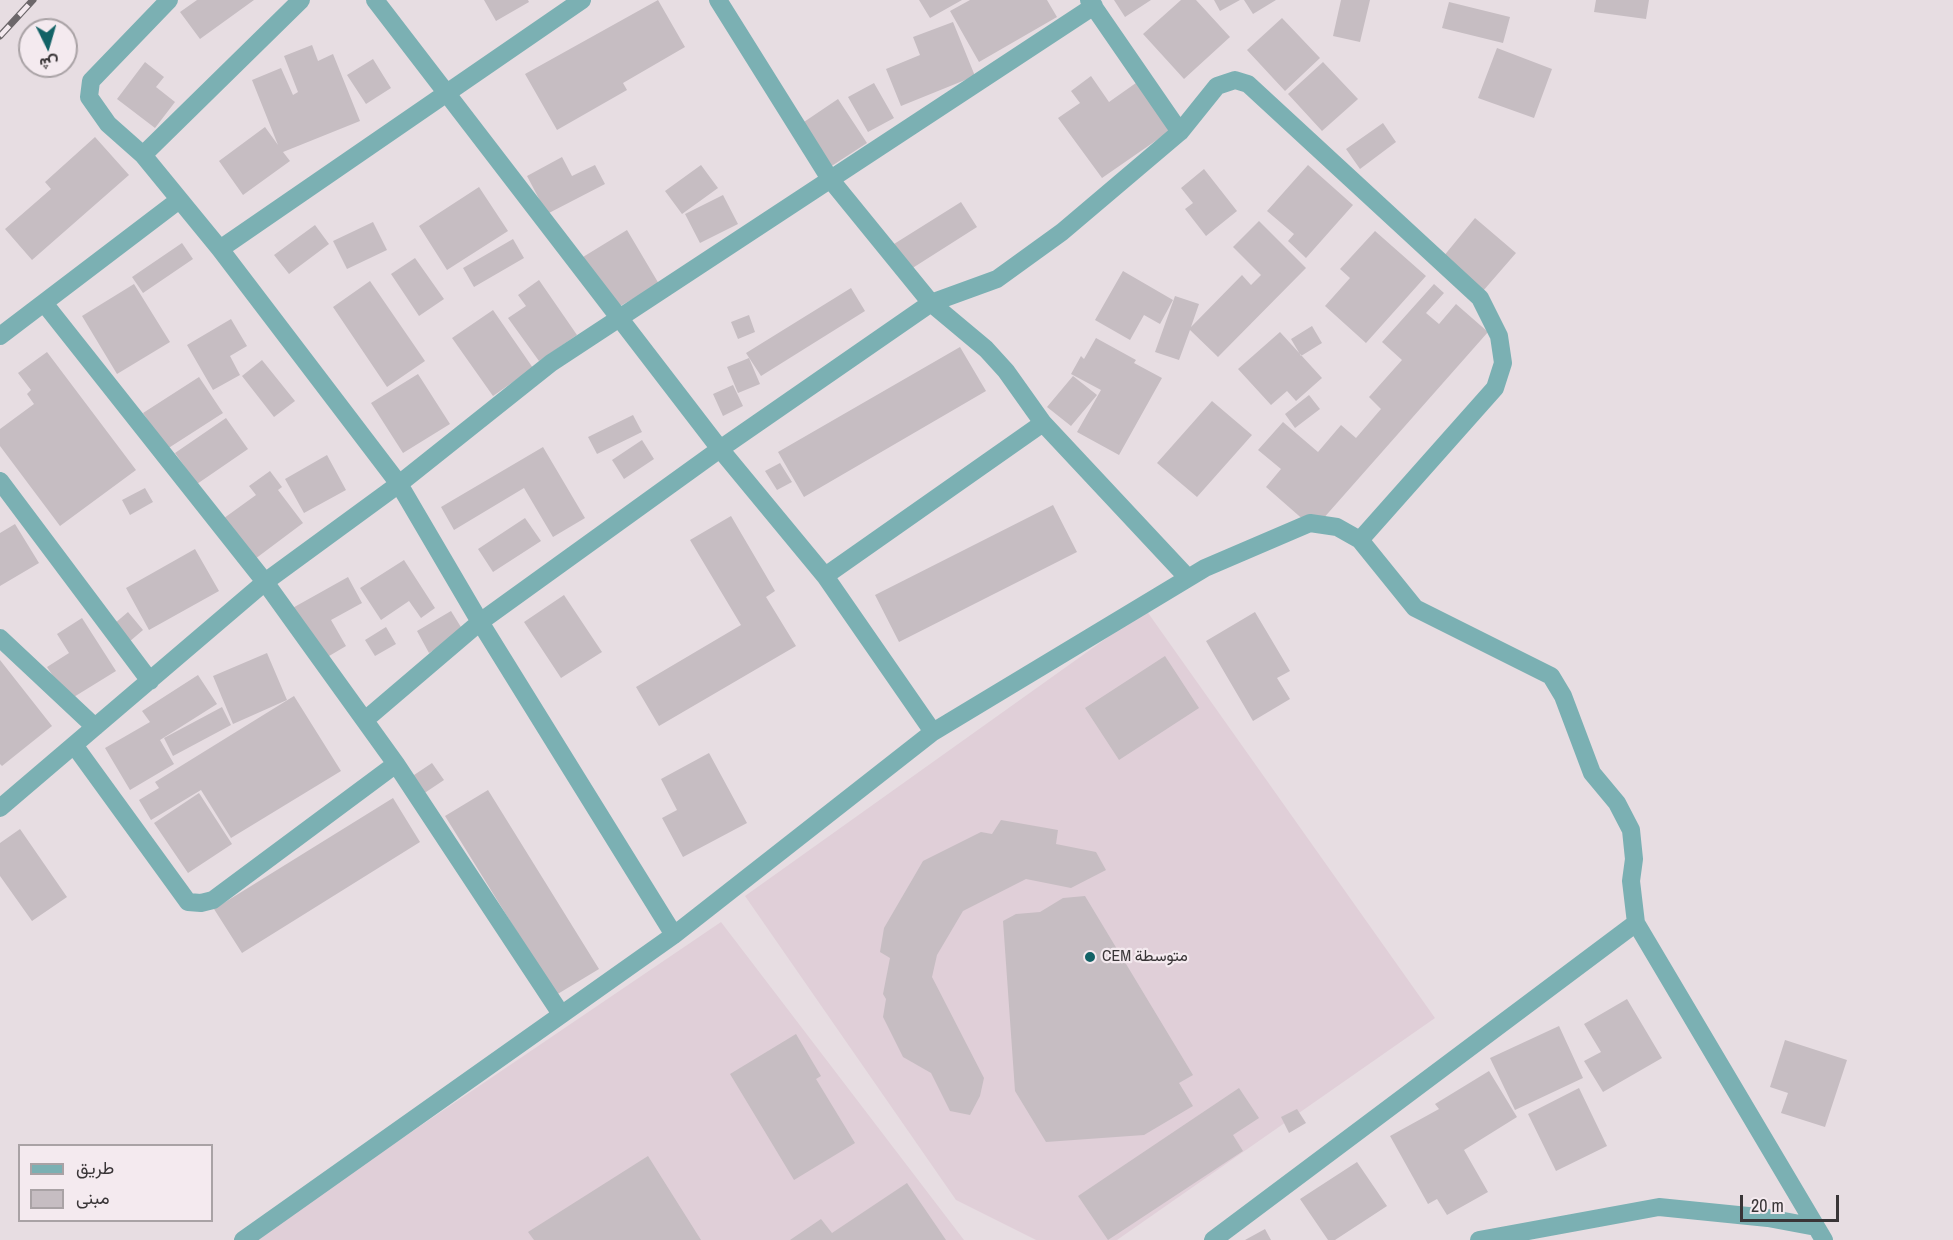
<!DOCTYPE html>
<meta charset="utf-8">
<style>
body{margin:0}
#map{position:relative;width:1953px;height:1240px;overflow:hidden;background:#e7dde2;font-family:"Archivo Narrow",Vazirmatn,sans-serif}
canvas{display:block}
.legend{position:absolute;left:18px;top:1144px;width:195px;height:78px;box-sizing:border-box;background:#f4eaef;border:2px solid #a9a2a5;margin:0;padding:8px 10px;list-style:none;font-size:18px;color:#393537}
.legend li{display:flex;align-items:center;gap:12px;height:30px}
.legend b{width:30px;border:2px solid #a9a2a5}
.north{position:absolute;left:18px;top:18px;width:60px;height:60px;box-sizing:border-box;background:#f4eaef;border:2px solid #a9a2a5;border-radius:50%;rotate:175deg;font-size:16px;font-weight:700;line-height:24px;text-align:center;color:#393537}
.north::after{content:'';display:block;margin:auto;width:21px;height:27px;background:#126266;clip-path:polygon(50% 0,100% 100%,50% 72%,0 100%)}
.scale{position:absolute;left:1740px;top:1195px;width:99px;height:27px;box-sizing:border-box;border:3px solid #393537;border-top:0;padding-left:8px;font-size:18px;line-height:21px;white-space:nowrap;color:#393537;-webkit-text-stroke:4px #f4eaef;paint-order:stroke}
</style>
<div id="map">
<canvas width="1953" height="1240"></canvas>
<ul class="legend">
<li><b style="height:8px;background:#7bb0b3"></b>طريق</li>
<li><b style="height:16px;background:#c6bdc2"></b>مبنى</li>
</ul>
<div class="north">ش</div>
<div class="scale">20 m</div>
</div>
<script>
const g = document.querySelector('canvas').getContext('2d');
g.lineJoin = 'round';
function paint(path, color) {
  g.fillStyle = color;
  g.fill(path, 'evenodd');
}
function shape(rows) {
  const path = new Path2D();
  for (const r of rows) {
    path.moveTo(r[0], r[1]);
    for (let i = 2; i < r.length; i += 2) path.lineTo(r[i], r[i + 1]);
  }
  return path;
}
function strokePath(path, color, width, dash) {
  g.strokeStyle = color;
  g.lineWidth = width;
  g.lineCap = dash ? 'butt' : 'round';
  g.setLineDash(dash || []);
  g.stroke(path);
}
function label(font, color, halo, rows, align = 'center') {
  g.font = font + ' "Archivo Narrow",Vazirmatn,sans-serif';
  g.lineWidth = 4.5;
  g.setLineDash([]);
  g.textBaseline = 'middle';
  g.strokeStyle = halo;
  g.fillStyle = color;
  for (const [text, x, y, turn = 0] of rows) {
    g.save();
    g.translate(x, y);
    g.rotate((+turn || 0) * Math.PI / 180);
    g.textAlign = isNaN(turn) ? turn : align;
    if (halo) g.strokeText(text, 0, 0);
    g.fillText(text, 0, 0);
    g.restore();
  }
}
const built = shape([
 [1146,610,1435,1018,1117,1240,1036,1240,956,1200,745,896],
 [721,922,964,1240,252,1240]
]);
const building = shape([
 [197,0,254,0,200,39,180,12],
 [484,0,528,0,529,2,496,21],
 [658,0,685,47,623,83,627,90,557,130,525,74],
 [919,0,962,0,930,18],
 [970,0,1047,0,1057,17,979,62,950,11],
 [1114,0,1151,0,1125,17],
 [1181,0,1196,0,1230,37,1184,79,1143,34],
 [1214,0,1240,0,1220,11],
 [1244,0,1276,0,1253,14],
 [1341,0,1370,0,1360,42,1333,36],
 [1596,0,1649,0,1646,19,1594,12],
 [1449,2,1510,17,1503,43,1442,28],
 [1282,18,1320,58,1285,91,1247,50],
 [953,22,975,76,901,106,886,69,920,55,913,37],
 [312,45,318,61,333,54,360,121,283,152,290,161,243,195,219,161,265,127,278,145,252,80,281,68,293,95,298,92,284,56],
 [1497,48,1552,69,1534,118,1478,98],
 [373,59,391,88,366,104,347,75],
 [145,62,164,77,156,87,175,102,155,128,117,99],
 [1323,62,1358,99,1322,131,1288,94],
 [1091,76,1109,102,1143,78,1177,126,1102,178,1058,118,1080,103,1071,91],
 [874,83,894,118,868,132,848,97],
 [838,99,867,143,827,169,798,126],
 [1383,123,1396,142,1360,169,1346,149],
 [95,137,129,175,32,260,5,229,51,189,45,182],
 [562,157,572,176,595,165,605,184,547,214,527,176],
 [701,165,718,188,682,214,665,191],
 [1308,165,1353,205,1306,258,1288,241,1294,234,1267,211],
 [1204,169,1237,211,1206,236,1185,209,1193,203,1181,188],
 [479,187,508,231,447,270,419,226],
 [723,195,738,224,700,243,685,214],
 [961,202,977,227,911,269,894,244],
 [1475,218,1516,253,1483,291,1443,257],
 [1259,221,1306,268,1218,357,1190,330,1179,360,1155,352,1175,296,1199,304,1191,327,1242,275,1251,285,1261,275,1233,247],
 [373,222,387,250,347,269,333,241],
 [315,225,329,244,289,274,274,255],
 [627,230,659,284,615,309,583,257],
 [1375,231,1426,276,1366,343,1325,306,1350,278,1340,269],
 [513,239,524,258,474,287,463,268],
 [182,243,193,259,143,293,132,277],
 [415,258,444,299,419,316,391,274],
 [1123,271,1173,300,1160,324,1144,315,1130,340,1095,320],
 [539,280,577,335,539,361,508,318,526,306,518,295],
 [370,281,425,361,387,387,333,307],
 [134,284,170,342,117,374,82,316],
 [1434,284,1444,293,1426,313,1439,324,1456,304,1488,332,1314,529,1266,487,1281,469,1258,450,1283,422,1318,452,1341,425,1356,438,1381,409,1369,397,1402,360,1382,342],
 [851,288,865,311,761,376,746,353],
 [493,310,533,368,493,396,452,338],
 [749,315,755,332,738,339,731,322],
 [231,319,247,346,230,356,240,375,213,390,187,345],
 [1312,326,1322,343,1301,356,1291,339],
 [1280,332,1322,378,1296,401,1287,391,1271,405,1238,369],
 [1096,338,1136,360,1134,363,1162,378,1119,455,1077,432,1101,390,1071,374,1081,356,1084,359],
 [960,347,986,391,804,497,778,452],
 [47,352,136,470,60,526,0,446,0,429,34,404,27,394,31,390,18,373],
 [749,358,760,384,738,393,727,367],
 [262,360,295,401,274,417,242,376],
 [418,374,450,424,403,453,371,403],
 [1073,376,1097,395,1071,426,1047,407],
 [199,377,223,413,167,449,143,413],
 [733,385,743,406,723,416,713,394],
 [1309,395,1320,409,1295,428,1285,414],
 [1212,401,1252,435,1197,497,1157,463],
 [633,415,642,432,597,454,588,437],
 [226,418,248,449,197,484,175,453],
 [642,440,654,459,624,479,612,460],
 [543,447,585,518,553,537,524,488,454,530,441,507],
 [327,455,346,490,304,513,285,479],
 [780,463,792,482,777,490,765,471],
 [270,471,282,487,278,490,303,523,251,562,220,521,256,495,249,486],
 [145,488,153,502,130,515,122,500],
 [1053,505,1077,552,899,642,875,595],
 [731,516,775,591,766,597,796,646,659,726,636,687,741,625,690,540],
 [525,518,541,541,493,572,478,549],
 [15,524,39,563,0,586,0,533],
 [195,549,219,591,149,630,126,588],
 [404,560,435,608,421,618,409,601,381,620,360,588],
 [348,577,362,603,331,620,346,646,319,662,289,610],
 [564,595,602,652,561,678,524,622],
 [451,611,464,632,429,653,417,631],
 [128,612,143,630,129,642,114,624],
 [1255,612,1290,671,1277,678,1290,699,1253,721,1206,641],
 [82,618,116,671,69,700,47,667,69,653,57,634],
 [386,627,396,644,375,656,365,640],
 [267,653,287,700,233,724,213,676],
 [1165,656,1199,708,1119,760,1085,708],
 [0,660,52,726,2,766,0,764],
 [198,675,217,704,160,740,174,764,130,790,105,748,150,722,142,711],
 [294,696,341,771,231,838,201,790,151,820,139,800,159,788,155,782],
 [222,707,231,725,173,756,164,738],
 [709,753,747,823,683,857,662,818,677,810,661,779],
 [432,763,444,780,423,794,411,777],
 [488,790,599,969,556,995,445,816],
 [199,793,232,844,188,873,154,823],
 [393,798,420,842,242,953,214,909],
 [1001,820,1058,830,1056,844,1096,852,1106,870,1071,888,1026,879,963,911,937,955,932,977,984,1078,980,1096,970,1115,950,1111,931,1073,903,1057,883,1017,886,999,883,994,890,958,880,952,884,928,923,861,981,832,992,834],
 [20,829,67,897,32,921,0,876,0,843],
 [1085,896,1193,1075,1179,1083,1193,1106,1144,1135,1046,1142,1015,1091,1003,921,1016,914,1040,912,1063,898],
 [1627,999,1662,1058,1603,1092,1584,1061,1601,1052,1584,1024],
 [1559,1026,1583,1078,1515,1110,1490,1058],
 [796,1034,821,1076,816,1079,855,1143,794,1180,730,1074],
 [1785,1040,1847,1060,1825,1127,1781,1113,1788,1093,1770,1087],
 [1489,1071,1517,1117,1464,1150,1488,1192,1447,1215,1437,1199,1428,1204,1390,1136,1439,1109,1435,1104],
 [1239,1088,1259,1118,1233,1135,1243,1151,1108,1240,1078,1196],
 [1579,1088,1607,1146,1556,1171,1528,1114],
 [1297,1109,1306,1123,1289,1133,1281,1117],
 [648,1156,701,1240,534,1240,528,1232],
 [1357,1162,1387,1206,1335,1240,1328,1240,1300,1199],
 [907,1183,946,1240,790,1240,821,1219,832,1233],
 [1265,1229,1271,1240,1245,1240]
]);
const street = shape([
 [301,0,143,155,220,249,399,484,480,622,674,935,933,732,1205,568,1310,523,1337,527,1360,540,1415,608,1551,676,1563,696,1592,773,1617,803,1631,830,1634,859,1631,881,1636,923,1824,1240],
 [375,0,720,449,825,576,933,732],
 [718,0,830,179,931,303,986,349,1006,371,1043,423,1188,578],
 [1089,0,1180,132],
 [143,155,108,124,89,97,91,81,169,0],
 [220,249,582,0],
 [44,303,265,582,396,764,561,1014],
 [0,336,179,200],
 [0,481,150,681],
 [825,576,1043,423],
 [0,638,95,727],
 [365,720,480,622,720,449,931,303,997,279,1062,232,1180,132,1217,86,1235,80,1248,84,1480,298,1499,336,1503,363,1495,388,1360,540],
 [74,745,188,902,201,903,213,900,396,764],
 [0,808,265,582,399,484,551,363,1094,6],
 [243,1240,674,935],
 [1213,1240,1636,923],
 [1479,1240,1659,1207,1768,1218,1816,1227]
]);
const rail = shape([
 [0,36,33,0]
]);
const markers = [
 [1090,957,6,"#126266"]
];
const poiNames = [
 ["CEM متوسطة",1102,957]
];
paint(built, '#e0cfd8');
paint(building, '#c6bdc2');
strokePath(street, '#7bb0b3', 18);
strokePath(rail, '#6c676a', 7);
strokePath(rail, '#f4eaef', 4.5, [14]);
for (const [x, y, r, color] of markers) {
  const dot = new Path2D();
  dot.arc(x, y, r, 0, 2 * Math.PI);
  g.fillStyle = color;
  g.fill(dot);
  strokePath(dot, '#f4eaef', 2);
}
label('16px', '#393537', '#f4eaef', poiNames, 'left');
</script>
